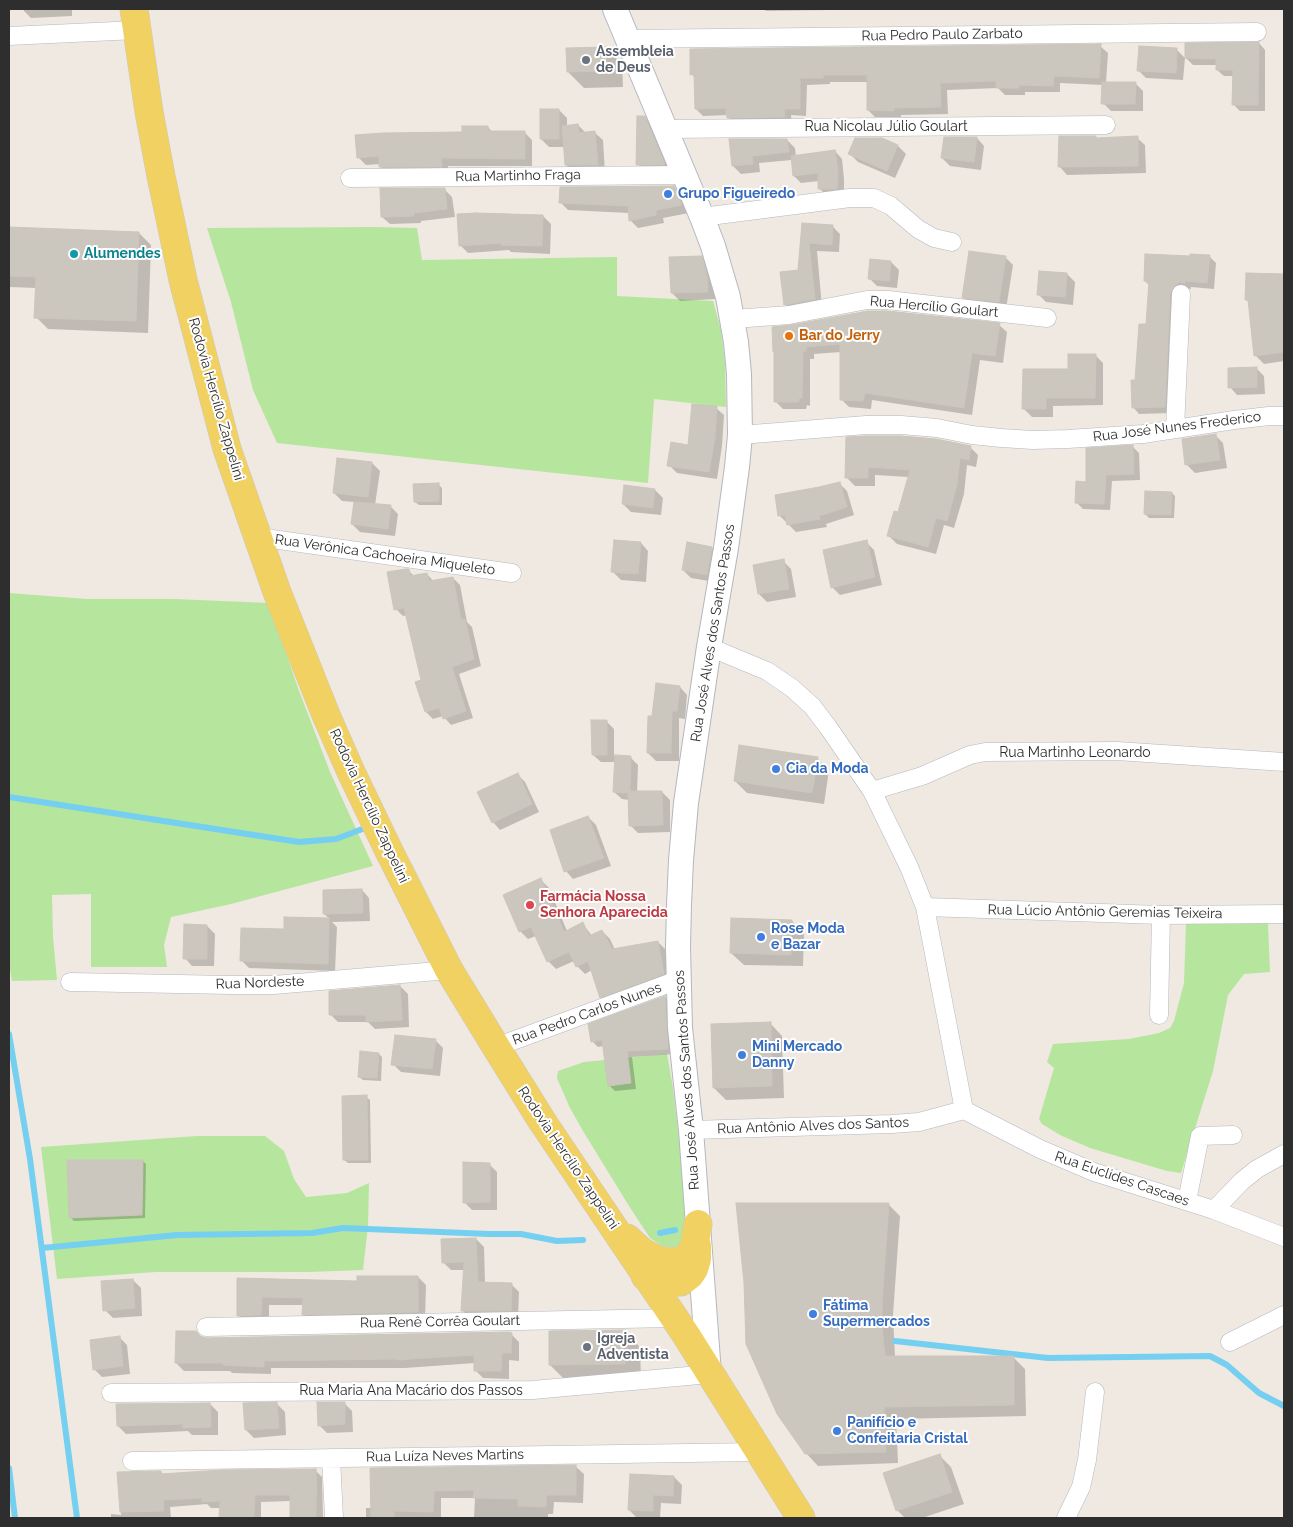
<!DOCTYPE html>
<meta charset="utf-8">
<style>
body{margin:0}
#map{position:relative;width:1293px;height:1527px;overflow:hidden;background:#efe9e1;font-family:Raleway,sans-serif}
canvas{display:block}
.frame{position:absolute;inset:0;border:10px solid #2e2e2e;pointer-events:none}
</style>
<div id="map">
<canvas width="1293" height="1527"></canvas>
<div class="frame"></div>
</div>
<script>
const g = document.querySelector('canvas').getContext('2d');
g.lineJoin = 'round';
function paint(path, color) {
  g.fillStyle = color;
  g.fill(path, 'evenodd');
}
function shape(rows) {
  const path = new Path2D();
  for (const r of rows) {
    path.moveTo(r[0], r[1]);
    for (let i = 2; i < r.length; i += 2) path.lineTo(r[i], r[i + 1]);
  }
  return path;
}
function strokePath(path, color, width, dash) {
  g.strokeStyle = color;
  g.lineWidth = width;
  g.lineCap = dash ? 'butt' : 'round';
  g.setLineDash(dash || []);
  g.stroke(path);
}
function label(font, color, halo, rows, align = 'center') {
  g.font = font + ' Raleway,sans-serif';
  g.lineWidth = 4;
  g.setLineDash([]);
  g.textBaseline = 'middle';
  g.strokeStyle = halo;
  g.fillStyle = color;
  for (const [text, x, y, turn = 0] of rows) {
    g.save();
    g.translate(x, y);
    g.rotate((+turn || 0) * Math.PI / 180);
    g.textAlign = isNaN(turn) ? turn : align;
    if (halo) g.strokeText(text, 0, 0);
    g.fillText(text, 0, 0);
    g.restore();
  }
}
const green = shape([
 [375,227,417,228,422,260,617,257,617,296,713,301,721,330,725,363,726,407,654,399,648,483,277,443,253,390,231,302,207,228],
 [9,593,87,599,174,599,269,603,298,688,330,772,373,866,231,904,171,917,164,945,167,967,91,967,91,894,52,895,53,937,57,980,12,981,9,963],
 [1186,923,1268,923,1270,972,1244,974,1228,995,1213,1071,1181,1173,1167,1171,1090,1148,1060,1135,1042,1124,1039,1119,1054,1068,1047,1062,1053,1044,1129,1039,1159,1033,1170,1028,1174,1021,1184,983],
 [667,1054,673,1088,684,1183,686,1228,683,1243,673,1248,662,1246,650,1238,629,1206,583,1131,569,1106,557,1078,558,1071,584,1062],
 [197,1136,265,1136,284,1151,294,1179,306,1197,347,1193,369,1183,368,1226,363,1270,309,1272,156,1272,57,1279,41,1147]
]);
const shadow = shape([
 [24,9,72,9,72,16,31,18,24,11],
 [764,9,896,9,766,11],
 [1259,43,1265,50,1265,111,1240,111,1233,104,1234,76,1224,76,1217,70,1218,65,1193,65,1186,58],
 [1100,46,1108,53,1106,83,1135,83,1143,91,1143,111,1111,111,1103,103,1103,85,1060,83,1060,92,1025,92,1025,95,1005,95,998,88,947,90,948,114,901,115,901,117,875,117,868,110,868,82,830,82,830,84,807,85,806,116,791,115,792,124,736,125,728,117,728,115,703,116,696,109,696,78,691,74],
 [606,48,622,64,623,87,584,88,568,72],
 [1177,50,1185,58,1183,80,1146,78,1138,70],
 [559,110,567,118,567,126,578,125,586,133,595,133,603,140,605,173,574,173,566,165,565,147,549,147,541,139],
 [644,117,651,123,670,169,644,171,638,164],
 [488,127,492,132,524,132,532,140,532,166,448,166,449,174,388,175,381,167,380,164,366,165,358,157],
 [1095,137,1097,139,1137,138,1145,145,1146,173,1067,175,1060,167],
 [977,138,984,146,981,170,950,166,942,158],
 [882,139,898,146,906,154,895,178,858,162,850,154],
 [731,140,787,140,795,148,796,157,835,151,842,159,844,179,844,196,826,195,819,188,819,181,801,183,794,176,792,160,759,163,760,172,741,174,733,166],
 [674,187,682,195,689,213,663,218,664,223,638,228,630,220,629,213,568,210,560,202],
 [444,189,452,197,455,217,421,221,421,223,390,224,382,217],
 [543,216,551,224,550,254,511,252,509,250,468,253,460,245],
 [803,224,832,226,840,234,839,252,817,251,822,307,793,312,785,304,799,271],
 [9,228,139,233,151,245,148,333,48,329,36,317,37,288,9,287],
 [1209,256,1216,263,1214,289,1191,287,1191,289,1185,288,1171,413,1139,414,1133,407,1147,326,1150,286,1145,281],
 [701,257,709,265,715,284,715,299,680,301,672,293],
 [1005,257,1013,265,1006,309,971,305,963,297],
 [891,262,899,270,897,288,877,286,869,278],
 [1040,272,1067,274,1075,282,1073,305,1046,302,1038,294],
 [1247,274,1284,275,1284,361,1264,364,1256,356,1249,303,1246,299],
 [999,325,1007,332,1003,363,980,360,972,415,872,400,871,409,849,407,841,399,841,352,814,354,814,359,810,359,810,406,807,405,806,409,783,409,775,401,774,328],
 [1095,355,1103,363,1103,405,1053,406,1053,417,1032,417,1024,409,1069,370],
 [1256,368,1264,376,1265,394,1237,395,1230,387],
 [716,408,724,415,722,446,717,479,677,473,669,465,690,446],
 [1215,435,1223,443,1227,468,1195,473,1187,465],
 [847,438,970,447,978,455,976,467,967,465,964,494,954,528,944,525,936,554,897,544,889,536,898,513,909,477,875,475,875,486,855,486,847,478],
 [1133,447,1139,453,1140,480,1112,481,1110,510,1083,509,1076,502],
 [372,463,380,471,375,505,390,506,398,514,395,536,360,532,352,524,355,502,342,501,334,493],
 [839,483,847,491,854,515,826,524,827,527,796,532,779,515],
 [438,484,442,488,442,505,419,505,415,502],
 [655,490,663,498,661,515,631,512,623,504],
 [1172,493,1175,496,1174,518,1149,518,1145,514],
 [866,542,874,550,882,585,840,595,832,587],
 [641,543,648,551,646,582,621,580,613,572],
 [712,548,720,556,715,582,691,578,683,570],
 [783,561,791,569,796,597,767,602,759,594],
 [408,570,415,577,427,574,434,582,453,578,460,585,467,622,472,627,481,666,459,674,473,718,451,725,443,716,433,719,426,712,422,681,407,615,403,616,396,609],
 [680,687,687,695,685,719,679,718,679,761,656,761,648,753,653,717],
 [606,721,614,729,614,756,630,757,638,765,637,793,662,792,670,800,670,832,638,833,630,825,629,800,622,799,614,792,616,762,601,762,593,755],
 [817,758,829,770,824,804,747,793,735,781],
 [517,774,525,782,539,812,500,830,493,822],
 [588,817,596,825,611,866,573,879,566,871],
 [541,880,549,888,567,931,583,924,592,936,602,931,610,939,615,950,658,942,666,950,671,982,609,1005,601,997,592,970,585,974,577,966,574,961,556,969,548,961,536,936,528,939,520,931],
 [362,890,369,898,370,921,332,922,337,927,335,971,249,968,241,960,285,931,285,918,330,919,324,914],
 [792,921,804,933,803,966,744,965,731,953],
 [207,926,215,934,214,966,192,966,185,958],
 [400,986,408,994,409,1027,375,1029,368,1022,338,1022,330,1014],
 [665,997,671,1003,674,1054,632,1057,636,1089,615,1091,609,1085,604,1046,598,1047,593,1042,589,1025],
 [770,1023,782,1036,784,1098,726,1100,714,1088],
 [435,1040,443,1048,440,1076,401,1072,393,1064],
 [379,1054,382,1057,381,1081,363,1080,359,1077],
 [366,1097,370,1100,371,1163,348,1163,344,1160],
 [143,1161,146,1164,145,1218,74,1221,70,1217],
 [489,1164,497,1172,497,1210,472,1210,464,1202],
 [888,1204,900,1216,893,1315,895,1357,1013,1357,1025,1369,1026,1416,896,1419,898,1463,818,1466,806,1453,745,1283],
 [476,1239,484,1247,485,1283,511,1284,519,1292,518,1318,471,1319,463,1311,465,1270,451,1270,443,1262],
 [418,1277,426,1285,425,1320,311,1322,303,1314,304,1305,269,1305,269,1323,246,1323,238,1315,238,1280,358,1283],
 [133,1280,141,1288,142,1316,113,1318,105,1310],
 [624,1331,640,1347,641,1380,566,1381,550,1365],
 [511,1334,519,1342,519,1361,509,1360,509,1379,483,1378,475,1370,475,1363,405,1368,271,1368,271,1374,232,1373,230,1371,184,1371,176,1363,201,1338,206,1339],
 [119,1337,127,1345,130,1374,102,1377,94,1369],
 [344,1403,352,1411,353,1432,327,1433,319,1425],
 [210,1404,218,1412,218,1435,192,1435,188,1431,126,1434,118,1426],
 [277,1404,285,1412,286,1435,254,1438,246,1430],
 [939,1455,951,1467,964,1504,922,1518,905,1518,897,1510],
 [576,1467,584,1474,583,1503,554,1502,553,1514,548,1514,548,1518,474,1518,475,1498,441,1498,441,1518,366,1518,366,1508,372,1508,371,1469],
 [315,1470,322,1477,323,1518,292,1518,291,1501,261,1502,261,1518,220,1518,221,1508,211,1508,207,1504,170,1507,171,1518,111,1518,111,1514,121,1515,119,1473,161,1472,163,1475],
 [674,1477,682,1485,681,1504,661,1503,660,1518,637,1518,629,1510]
]);
const stream = shape([
 [9,797,299,842,336,839,365,828],
 [9,1034,30,1159,77,1518],
 [660,1233,675,1230],
 [42,1248,177,1235,312,1233,343,1228,489,1234,521,1234,557,1241,583,1240],
 [895,1341,1048,1358,1210,1356,1227,1365,1259,1393,1284,1406],
 [9,1468,15,1518]
]);
const building = shape([
 [1259,42,1258,105,1232,105,1233,70,1216,70,1216,59,1185,58,1185,43,1259,42],
 [1101,44,1099,78,1054,76,1053,86,1019,85,1019,88,996,88,996,81,940,83,941,107,894,108,894,111,867,110,867,75,823,75,823,78,800,78,800,109,784,109,785,117,727,118,726,108,695,109,694,74,690,75,690,49,1101,44],
 [1139,46,1177,48,1176,73,1137,71,1139,46],
 [606,47,607,71,567,72,566,48,606,47],
 [1102,82,1136,82,1135,104,1101,104,1102,82],
 [540,109,559,109,559,139,540,139,540,109],
 [637,116,645,116,664,162,664,165,636,165,637,116],
 [578,124,579,133,595,131,598,165,565,165,562,126,578,124],
 [462,126,488,126,488,131,525,131,525,159,441,158,442,167,379,167,379,156,357,158,355,135,383,133,462,132,462,126],
 [1059,136,1096,136,1096,138,1138,136,1138,166,1058,167,1059,136],
 [944,137,977,137,974,162,941,158,944,137],
 [855,138,882,138,898,145,887,171,848,154,855,138],
 [729,139,787,139,789,152,752,156,753,164,732,166,729,139],
 [835,150,838,171,837,189,818,189,818,173,793,176,791,156,835,150],
 [674,186,682,205,656,210,656,215,629,221,628,206,559,203,560,187,674,186],
 [380,188,445,188,447,209,414,213,414,216,381,217,380,188],
 [476,213,543,215,542,246,501,245,502,243,459,246,457,214,476,213],
 [802,223,833,225,832,245,809,243,815,299,784,305,780,272,798,270,802,223],
 [9,227,139,232,136,321,34,318,36,277,9,276,9,227],
 [969,251,1006,256,999,302,962,298,969,251],
 [1145,254,1190,256,1190,254,1210,255,1207,283,1185,281,1185,283,1179,282,1172,289,1170,294,1165,407,1132,408,1131,380,1135,380,1139,324,1146,324,1149,282,1144,281,1145,254],
 [702,256,707,275,708,292,671,293,669,257,702,256],
 [870,259,891,261,889,281,868,279,870,259],
 [1039,271,1067,273,1065,297,1037,295,1039,271],
 [1246,273,1284,274,1283,315,1284,315,1284,352,1254,356,1248,300,1245,300,1246,273],
 [868,311,887,311,1000,323,995,356,972,353,964,408,865,393,863,401,840,400,840,344,806,347,806,351,803,351,802,398,799,398,799,402,774,402,774,352,773,352,772,327,791,325,868,311],
 [1068,354,1096,354,1095,398,1046,398,1046,409,1022,409,1023,369,1068,369,1068,354],
 [1257,367,1257,387,1228,388,1228,368,1257,367],
 [692,404,717,406,715,438,709,472,667,466,671,442,688,445,692,404],
 [1216,434,1220,460,1185,465,1182,439,1216,434],
 [866,436,901,436,936,439,971,446,969,460,960,458,957,485,947,521,936,518,928,547,887,536,894,511,898,512,910,470,868,467,868,478,845,478,846,437,866,436],
 [1133,445,1134,474,1106,475,1104,504,1075,503,1076,481,1086,482,1086,448,1133,445],
 [337,458,372,462,368,497,333,493,337,458],
 [840,482,847,507,819,516,820,519,787,525,785,515,778,516,775,495,819,487,840,482],
 [439,483,439,501,414,502,413,484,439,483],
 [624,485,655,489,653,508,622,504,624,485],
 [1145,491,1172,492,1171,515,1144,514,1145,491],
 [354,502,391,505,388,529,351,524,354,502],
 [614,540,641,542,638,574,611,572,614,540],
 [867,540,875,577,831,588,823,550,867,540],
 [687,542,712,547,707,575,682,570,687,542],
 [784,559,789,589,758,594,753,565,784,559],
 [406,569,409,569,410,576,427,573,429,581,453,577,461,620,465,619,474,659,452,667,466,711,443,719,439,708,425,712,415,682,421,680,404,608,394,610,387,572,406,569],
 [656,683,680,686,677,711,672,711,671,753,647,753,648,716,652,716,656,683],
 [591,720,607,720,607,755,592,755,591,720],
 [739,745,818,757,812,793,734,781,739,745],
 [615,755,631,756,630,791,662,791,663,825,629,826,628,793,613,792,615,755],
 [518,773,532,804,492,823,477,792,518,773],
 [588,816,604,858,564,872,550,830,588,816],
 [541,878,564,932,583,922,589,936,602,930,612,949,658,941,664,974,600,998,588,961,576,967,569,952,547,962,531,927,519,932,503,895,541,878],
 [362,889,363,913,323,914,323,890,362,889],
 [284,917,329,918,328,964,240,961,241,928,284,929,284,917],
 [731,918,792,920,791,955,730,953,731,918],
 [184,924,207,925,207,959,183,959,184,924],
 [400,985,402,1020,366,1022,366,1015,329,1015,329,991,400,985],
 [665,996,668,1049,627,1051,631,1083,608,1086,602,1040,591,1042,588,1024,665,996],
 [771,1022,772,1086,713,1088,711,1024,771,1022],
 [395,1035,436,1039,432,1069,391,1065,395,1035],
 [360,1051,379,1053,377,1078,358,1077,360,1051],
 [367,1095,368,1160,343,1160,342,1096,367,1095],
 [67,1160,143,1160,142,1215,69,1218,67,1160],
 [463,1162,490,1163,490,1202,463,1203,463,1162],
 [736,1203,889,1203,882,1302,882,1326,885,1356,1014,1356,1014,1405,884,1407,886,1452,805,1454,777,1414,746,1344,744,1283,736,1203],
 [476,1238,478,1282,512,1283,511,1311,461,1311,464,1262,442,1263,441,1239,476,1238],
 [357,1276,418,1276,418,1312,302,1315,303,1298,262,1297,261,1315,237,1316,237,1278,357,1281,357,1276],
 [133,1279,135,1308,103,1311,101,1281,133,1279],
 [625,1330,625,1364,549,1365,549,1331,625,1330],
 [176,1331,196,1331,200,1336,206,1338,510,1332,512,1333,511,1353,502,1353,501,1371,474,1371,474,1355,396,1360,396,1359,264,1361,264,1367,223,1365,223,1363,175,1363,176,1331],
 [120,1336,123,1366,93,1370,90,1340,120,1336],
 [277,1402,279,1428,245,1430,243,1403,277,1402],
 [317,1402,345,1402,345,1424,318,1426,317,1402],
 [210,1403,211,1427,183,1428,183,1424,117,1426,116,1404,210,1403],
 [940,1454,952,1492,896,1511,883,1473,940,1454],
 [576,1465,576,1495,546,1495,546,1507,518,1506,518,1499,473,1498,474,1490,434,1491,433,1512,394,1511,394,1518,371,1518,370,1468,576,1465],
 [316,1469,317,1497,316,1497,316,1518,290,1518,290,1495,255,1495,254,1518,219,1518,220,1501,202,1502,202,1498,163,1500,164,1511,120,1512,117,1472,161,1471,161,1474,222,1470,316,1469],
 [630,1474,674,1476,673,1496,653,1495,653,1511,628,1510,630,1474]
]);
const street = shape([
 [9,36,137,30],
 [627,39,1257,32],
 [666,129,1106,125],
 [350,178,685,175],
 [702,217,850,198,874,198,891,206,918,229,934,238,952,242],
 [733,319,789,315,867,300,888,300,1047,318],
 [1175,429,1181,294],
 [740,435,866,425,901,425,937,428,972,435,1001,438,1033,440,1068,439,1143,434,1234,420,1269,416,1284,416],
 [258,537,512,573],
 [709,647,767,671,792,688,812,706,828,727,872,791,909,867,925,907,964,1110],
 [872,791,922,776,970,755,985,752,1117,751,1284,762],
 [925,907,1161,915,1284,914],
 [70,982,232,985,274,985,449,970],
 [1159,1015,1161,915],
 [496,1047,678,980],
 [964,1110,1040,1149,1094,1172,1214,1210,1284,1237],
 [691,1130,892,1124,919,1122,964,1110],
 [1187,1201,1200,1136,1233,1135],
 [1214,1210,1242,1181,1257,1169,1284,1154],
 [206,1327,674,1318],
 [1230,1342,1284,1315],
 [111,1393,533,1390,710,1374],
 [331,1458,334,1518],
 [132,1461,759,1452],
 [1066,1518,1081,1487,1087,1460,1095,1392]
]);
const secondary = shape([
 [615,9,702,217,713,246,728,297,736,342,739,374,740,435,737,467,726,548,709,647,686,803,681,860,679,905,678,947,680,1028,691,1130,709,1374]
]);
const primary = shape([
 [134,9,149,112,161,176,183,280,227,449,277,592,326,715,351,772,388,849,449,970,496,1047,542,1121,686,1335,801,1518],
 [627,1238,641,1251,658,1260,671,1262,681,1261,690,1254,695,1243,698,1224],
 [645,1276,669,1281,681,1282,690,1275,694,1269,697,1259,697,1246]
]);
const markers = [
 [586,60,5,"#6b7280"],
 [668,194,5,"#3f7fe0"],
 [74,254,5,"#0f9aa8"],
 [789,336,5,"#e8710a"],
 [776,769,5,"#3f7fe0"],
 [530,905,5,"#e0444e"],
 [761,937,5,"#3f7fe0"],
 [742,1055,5,"#3f7fe0"],
 [813,1314,5,"#3f7fe0"],
 [587,1347,5,"#6b7280"],
 [837,1431,5,"#3f7fe0"]
];
const streetNames = [
 ["Rua Pedro Paulo Zarbato",942,35,-1],
 ["Rua Nicolau Júlio Goulart",886,127],
 ["Rua Martinho Fraga",518,176,-1],
 ["Rua Hercílio Goulart",934,307,5],
 ["Rodovia Hercílio Zappelini",216,399,74],
 ["Rua José Nunes Frederico",1177,427,-7],
 ["Rua Verônica Cachoeira Miqueleto",385,555,8],
 ["Rua José Alves dos Santos Passos",713,633,-81],
 ["Rua Martinho Leonardo",1075,753],
 ["Rodovia Hercílio Zappelini",369,806,65],
 ["Rua Lúcio Antônio Geremias Teixeira",1105,912,1],
 ["Rua Nordeste",260,983,-2],
 ["Rua Pedro Carlos Nunes",587,1014,-20],
 ["Rua José Alves dos Santos Passos",687,1080,-94],
 ["Rua Antônio Alves dos Santos",813,1126,-2],
 ["Rodovia Hercílio Zappelini",568,1158,56],
 ["Rua Euclides Cascaes",1122,1179,19],
 ["Rua Renê Corrêa Goulart",440,1322,-1],
 ["Rua Maria Ana Macário dos Passos",411,1391],
 ["Rua Luíza Neves Martins",445,1456,-1]
];
const worshipNames = [
 ["Assembleia",596,52],
 ["de Deus",596,68],
 ["Igreja",597,1339],
 ["Adventista",597,1355]
];
const shopNames = [
 ["Grupo Figueiredo",678,194],
 ["Cia da Moda",786,769],
 ["Rose Moda",771,929],
 ["e Bazar",771,945],
 ["Mini Mercado",752,1047],
 ["Danny",752,1063],
 ["Fátima",823,1306],
 ["Supermercados",823,1322],
 ["Panifício e",847,1423],
 ["Confeitaria Cristal",847,1439]
];
const cultureNames = [
 ["Alumendes",84,254]
];
const foodNames = [
 ["Bar do Jerry",799,336]
];
const healthNames = [
 ["Farmácia Nossa",540,897],
 ["Senhora Aparecida",540,913]
];
paint(green, '#b6e59e');
paint(shadow, '#0003');
strokePath(stream, '#75cff0', 6);
paint(building, '#cbc7bf');
strokePath(building, '#cbc5ba', 1);
strokePath(street, '#b4b7c1', 19);
strokePath(secondary, '#b4b7c1', 26);
strokePath(primary, '#c9c9c9', 29);
strokePath(street, '#fff', 18);
strokePath(secondary, '#fff', 24);
strokePath(primary, '#f2d163', 28);
for (const [x, y, r, color] of markers) {
  const dot = new Path2D();
  dot.arc(x, y, r, 0, 2 * Math.PI);
  g.fillStyle = color;
  g.fill(dot);
  strokePath(dot, '#fff', 2);
}
label('14px', '#2e2e2e', '#fff', streetNames);
label('bold 14px', '#5b616d', '#fff', worshipNames, 'left');
label('bold 14px', '#366cbe', '#fff', shopNames, 'left');
label('bold 14px', '#0d838f', '#fff', cultureNames, 'left');
label('bold 14px', '#c56008', '#fff', foodNames, 'left');
label('bold 14px', '#be3a42', '#fff', healthNames, 'left');
</script>
